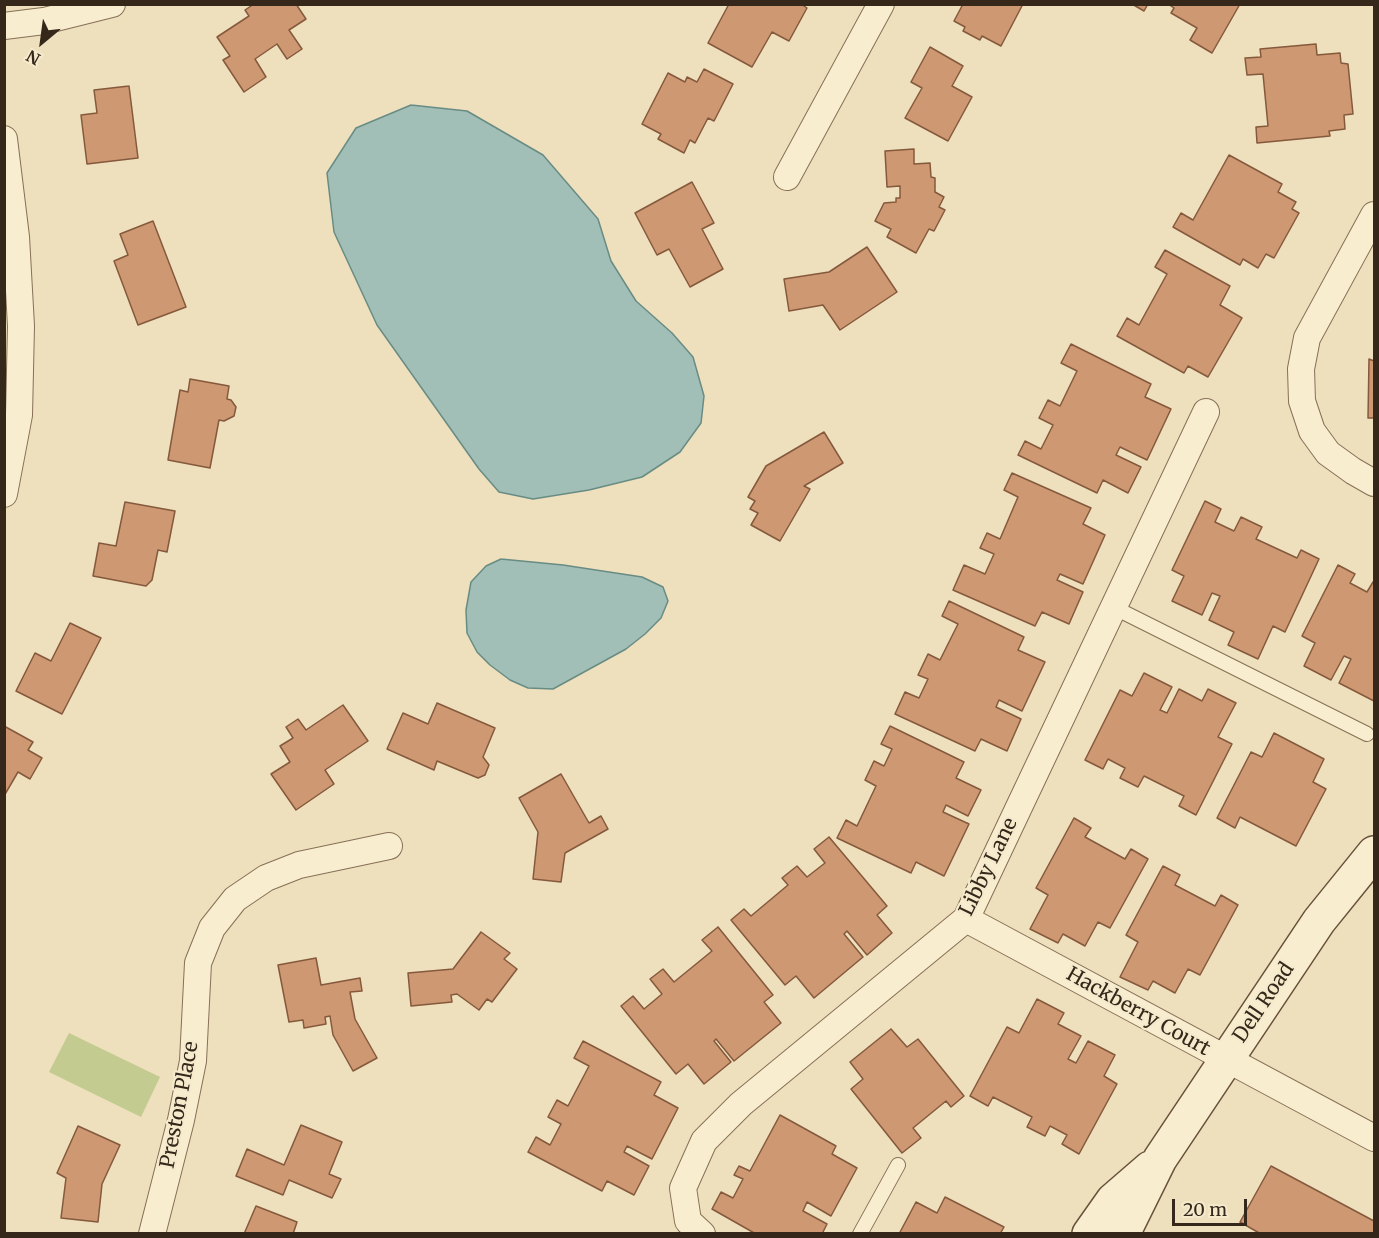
<!DOCTYPE html>
<style>
body{margin:0}
#map{position:relative;width:1379px;height:1238px;overflow:hidden;background:#eedfbd;font-family:Merriweather,serif}
canvas{display:block}
.frame{position:absolute;inset:0;border:6px solid #35281b;pointer-events:none}
.north{position:absolute;left:12px;top:12px;width:60px;height:60px;-webkit-text-stroke:4px #f5eacc;paint-order:stroke;rotate:209deg;font-size:16px;font-weight:700;line-height:24px;text-align:center;color:#35281b}
.north::after{content:'';display:block;margin:auto;width:21px;height:27px;background:#35281b;clip-path:polygon(50% 0,100% 100%,50% 72%,0 100%)}
.scale{position:absolute;left:1172px;top:1199px;width:75px;height:27px;box-sizing:border-box;border:3px solid #35281b;border-top:0;padding-left:8px;font-size:18px;line-height:21px;white-space:nowrap;color:#35281b;-webkit-text-stroke:4px #f5eacc;paint-order:stroke}
</style>
<div id="map">
<canvas width="1379" height="1238"></canvas>
<div class="frame"></div>
<div class="north">N</div>
<div class="scale">20 m</div>
</div>
<script>
const g = document.querySelector('canvas').getContext('2d');
g.lineJoin = 'round';
function paint(path, color) {
  g.fillStyle = color;
  g.fill(path, 'evenodd');
}
function shape(rows) {
  const path = new Path2D();
  for (const r of rows) {
    path.moveTo(r[0], r[1]);
    for (let i = 2; i < r.length; i += 2) path.lineTo(r[i], r[i + 1]);
  }
  return path;
}
function strokePath(path, color, width, dash) {
  g.strokeStyle = color;
  g.lineWidth = width;
  g.lineCap = dash ? 'butt' : 'round';
  g.setLineDash(dash || []);
  g.stroke(path);
}
function label(font, color, halo, rows, align = 'center') {
  g.font = font + ' Merriweather,serif';
  g.lineWidth = 4.5;
  g.setLineDash([]);
  g.textBaseline = 'middle';
  g.strokeStyle = halo;
  g.fillStyle = color;
  for (const [text, x, y, turn = 0] of rows) {
    g.save();
    g.translate(x, y);
    g.rotate((+turn || 0) * Math.PI / 180);
    g.textAlign = isNaN(turn) ? turn : align;
    if (halo) g.strokeText(text, 0, 0);
    g.fillText(text, 0, 0);
    g.restore();
  }
}
const green = shape([
 [69,1033,160,1077,141,1117,49,1072]
]);
const water = shape([
 [411,105,467,111,543,155,598,219,611,261,636,301,672,333,693,357,704,396,701,423,680,452,642,477,589,490,533,499,499,492,479,469,377,325,334,232,327,173,356,128,411,105],
 [501,559,563,565,642,577,663,587,668,601,661,618,645,634,626,649,553,689,528,688,510,680,490,665,477,652,467,633,466,610,471,582,486,566,501,559]
]);
const building = shape([
 [254,4,296,4,306,19,289,30,302,49,287,59,277,44,255,59,266,77,244,92,223,60,230,56,217,37,249,16,245,10,254,4],
 [729,4,801,4,807,8,789,41,772,32,752,67,708,43,729,4],
 [963,4,1023,4,1001,46,982,36,980,40,963,31,965,27,954,21,963,4],
 [1132,4,1148,4,1144,11,1132,4],
 [1168,4,1240,4,1212,53,1190,40,1197,28,1171,13,1174,8,1168,4],
 [1316,44,1317,55,1340,53,1341,63,1348,64,1353,114,1344,115,1345,129,1329,131,1330,136,1257,143,1256,127,1268,126,1263,74,1247,75,1245,58,1261,57,1260,49,1316,44],
 [930,47,963,66,952,86,972,97,948,141,905,118,922,88,911,82,930,47],
 [704,69,733,84,714,121,708,118,695,143,690,140,684,153,658,139,661,134,642,124,668,73,685,82,687,77,697,82,704,69],
 [129,86,138,158,87,164,81,115,97,113,94,90,129,86],
 [914,149,914,164,930,163,931,177,935,178,935,192,944,197,939,207,945,210,934,231,929,229,916,253,887,237,891,229,875,221,884,203,896,202,896,198,900,198,900,186,887,187,885,151,914,149],
 [1229,155,1282,184,1278,192,1296,202,1292,209,1299,213,1274,258,1266,254,1258,268,1243,259,1240,265,1173,227,1181,213,1193,220,1229,155],
 [692,182,714,223,702,229,723,269,690,287,669,249,657,255,635,213,692,182],
 [153,221,186,307,138,325,114,261,128,255,120,234,153,221],
 [867,247,897,292,840,330,823,305,789,311,784,279,829,272,867,247],
 [1165,250,1230,286,1220,305,1242,318,1208,377,1188,366,1184,373,1117,336,1127,318,1139,325,1167,274,1155,267,1165,250],
 [1071,344,1151,384,1145,397,1171,409,1147,460,1120,447,1116,455,1141,467,1128,493,1103,480,1097,493,1018,455,1025,441,1041,449,1053,425,1039,418,1048,400,1060,406,1077,371,1061,363,1071,344],
 [1369,359,1374,361,1374,418,1368,418,1369,359],
 [190,379,229,386,227,399,231,400,236,407,234,416,224,421,219,420,210,468,168,460,180,390,188,392,190,379],
 [824,432,843,463,804,486,810,489,780,541,751,525,758,513,750,509,755,501,748,497,766,466,824,432],
 [1012,473,1091,508,1083,524,1105,535,1083,584,1060,574,1057,580,1083,592,1069,624,1042,612,1035,626,953,590,964,565,985,574,994,554,980,548,987,533,1000,539,1018,497,1004,490,1012,473],
 [1205,501,1221,509,1215,522,1234,531,1241,517,1262,527,1256,539,1297,558,1301,550,1319,559,1285,632,1273,626,1258,659,1228,645,1234,632,1209,620,1220,596,1212,593,1202,615,1172,601,1184,576,1172,570,1205,501],
 [125,502,175,511,167,552,158,550,152,580,146,586,93,576,99,543,116,546,125,502],
 [1338,565,1355,574,1350,583,1367,592,1373,582,1374,583,1374,701,1339,683,1351,659,1344,656,1331,680,1304,666,1315,643,1302,636,1338,565],
 [949,601,1024,637,1018,650,1045,662,1022,711,999,700,996,707,1021,719,1007,751,981,739,975,751,895,714,905,692,919,698,928,679,918,675,928,654,940,660,958,624,942,616,949,601],
 [70,623,101,638,62,714,16,691,35,653,51,661,70,623],
 [1144,673,1172,687,1160,710,1167,713,1179,689,1202,701,1208,689,1236,703,1218,737,1232,744,1196,815,1179,806,1184,796,1144,776,1138,787,1120,778,1125,768,1108,759,1103,769,1085,760,1120,690,1132,696,1144,673],
 [437,703,495,728,483,757,489,765,485,775,478,778,437,761,434,770,387,749,403,713,428,724,437,703],
 [343,705,368,741,325,770,334,784,296,810,271,774,290,762,280,746,293,738,286,727,298,719,306,730,343,705],
 [4,726,33,742,28,750,42,758,30,779,18,772,4,796,4,726],
 [890,726,964,762,956,778,981,790,968,816,946,805,943,812,969,824,944,876,916,862,911,873,837,838,846,820,857,826,876,786,865,780,874,761,884,766,892,749,881,744,890,726],
 [1274,733,1324,759,1313,782,1326,789,1296,846,1240,817,1235,828,1217,818,1251,752,1262,757,1274,733],
 [561,774,589,823,601,816,608,829,565,853,561,882,533,879,538,832,519,798,561,774],
 [1074,818,1091,828,1085,837,1125,859,1131,849,1148,859,1110,928,1098,922,1085,946,1063,934,1058,943,1030,929,1048,895,1036,888,1074,818],
 [829,837,887,906,877,915,892,933,867,955,847,931,844,934,863,957,814,998,796,976,785,985,731,920,744,909,751,916,788,885,782,878,797,866,807,877,825,863,814,849,829,837],
 [1163,866,1180,875,1175,885,1215,906,1221,895,1238,905,1200,975,1188,969,1175,993,1153,981,1148,990,1120,977,1138,942,1126,935,1163,866],
 [718,927,773,995,764,1002,781,1023,734,1061,716,1039,714,1041,731,1062,704,1084,688,1064,676,1074,621,1006,633,996,644,1009,662,994,650,979,663,969,674,982,712,951,702,940,718,927],
 [481,932,510,953,504,959,517,969,492,1002,487,999,479,1010,457,994,451,995,452,1002,411,1006,408,973,453,969,481,932],
 [316,958,321,985,360,978,362,991,350,992,355,1019,377,1058,353,1071,333,1035,330,1016,325,1017,326,1024,304,1028,303,1020,289,1022,278,965,316,958],
 [1037,999,1064,1013,1058,1024,1081,1036,1068,1059,1076,1063,1088,1041,1115,1055,1104,1076,1117,1084,1079,1154,1062,1144,1067,1135,1050,1126,1045,1136,1027,1127,1032,1117,993,1097,988,1106,970,1096,1007,1027,1019,1033,1037,999],
 [891,1029,907,1047,918,1039,964,1096,951,1107,946,1101,913,1128,921,1138,902,1153,851,1089,863,1079,850,1062,891,1029],
 [583,1041,661,1082,654,1095,678,1108,652,1159,627,1146,624,1152,649,1166,634,1195,607,1181,602,1191,528,1152,536,1137,550,1145,561,1124,548,1117,557,1100,568,1106,589,1066,574,1058,583,1041],
 [780,1115,836,1146,832,1154,857,1168,831,1216,807,1202,803,1211,827,1224,822,1234,756,1234,712,1209,721,1192,733,1198,743,1179,734,1175,739,1166,750,1171,780,1115],
 [301,1125,342,1142,329,1174,341,1179,332,1198,289,1180,283,1195,236,1176,247,1149,284,1165,301,1125],
 [78,1126,120,1145,102,1184,98,1222,61,1218,66,1178,57,1173,78,1126],
 [1271,1166,1374,1221,1374,1234,1261,1234,1240,1222,1271,1166],
 [945,1197,1004,1227,1000,1234,899,1234,916,1202,937,1213,945,1197],
 [256,1206,297,1222,293,1234,244,1234,256,1206]
]);
const lane = shape([
 [1113,607,1367,734],
 [860,1234,898,1165]
]);
const street = shape([
 [4,26,44,21,112,4],
 [4,139,16,237,21,326,19,415,4,494],
 [787,177,881,4],
 [1374,215,1307,338,1301,369,1302,401,1312,431,1328,453,1353,471,1374,483],
 [966,919,1374,1138],
 [152,1234,181,1120,193,1061,198,963,212,928,235,899,266,878,299,865,389,846],
 [702,1234,688,1221,683,1188,704,1141,741,1104,966,919,1206,412]
]);
const secondary = shape([
 [1089,1234,1113,1200,1150,1168],
 [1123,1234,1160,1159,1319,921,1374,853]
]);
const streetNames = [
 ["Libby Lane",989,867,-64],
 ["Dell Road",1264,1003,-56],
 ["Hackberry Court",1138,1012,29],
 ["Preston Place",180,1105,-79]
];
paint(green, '#c4cb91');
paint(water, '#a1bfb6');
strokePath(water, '#688c84', 1.5);
paint(building, '#cd9872');
strokePath(building, '#85593c', 1.5);
strokePath(lane, '#867056', 16);
strokePath(street, '#867056', 28);
strokePath(secondary, '#67513a', 36);
strokePath(lane, '#f9edd0', 14);
strokePath(street, '#f9edd0', 26);
strokePath(secondary, '#f9edd0', 33);
label('20px', '#35281b', '#f5eacc', streetNames);
</script>
